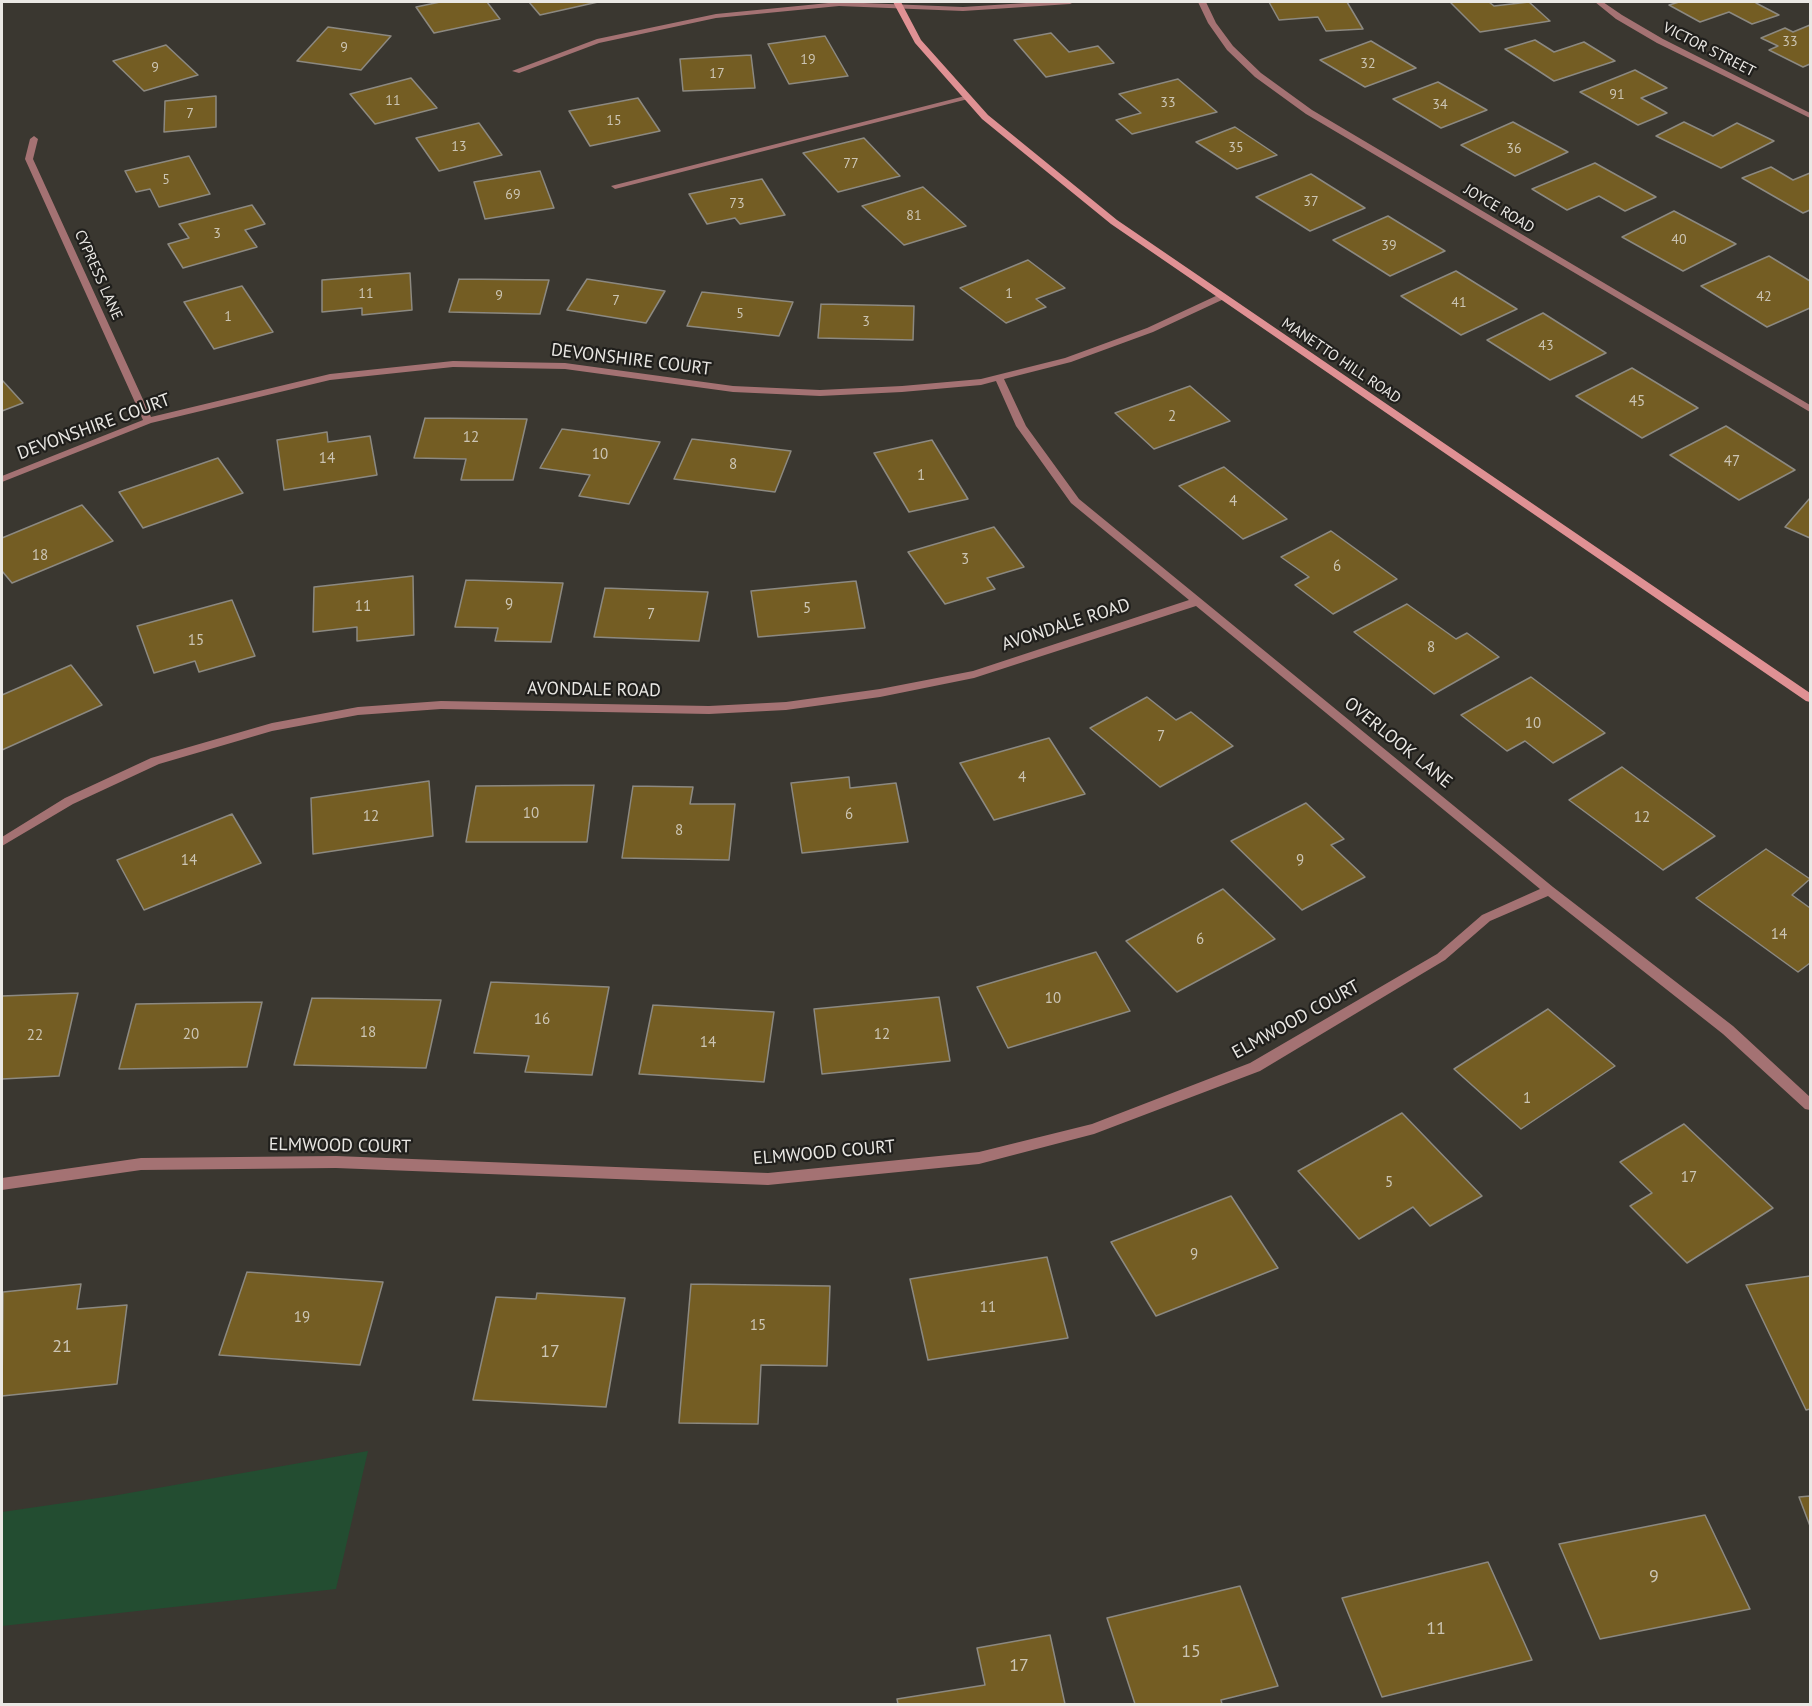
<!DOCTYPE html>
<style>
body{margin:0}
#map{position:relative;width:1812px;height:1706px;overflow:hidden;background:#3a3730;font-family:"PT Sans",sans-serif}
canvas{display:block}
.frame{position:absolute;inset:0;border:3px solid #eae8e4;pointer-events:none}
</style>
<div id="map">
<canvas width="1812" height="1706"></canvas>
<div class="frame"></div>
</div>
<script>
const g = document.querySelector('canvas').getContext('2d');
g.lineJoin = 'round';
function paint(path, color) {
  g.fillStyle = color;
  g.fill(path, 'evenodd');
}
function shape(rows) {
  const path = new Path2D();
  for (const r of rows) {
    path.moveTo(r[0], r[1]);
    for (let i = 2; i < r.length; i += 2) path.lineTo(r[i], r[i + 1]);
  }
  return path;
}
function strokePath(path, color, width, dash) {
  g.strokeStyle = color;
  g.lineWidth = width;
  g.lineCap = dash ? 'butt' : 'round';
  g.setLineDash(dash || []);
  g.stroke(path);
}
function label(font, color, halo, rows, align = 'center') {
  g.font = font + ' "PT Sans",sans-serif';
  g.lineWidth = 4.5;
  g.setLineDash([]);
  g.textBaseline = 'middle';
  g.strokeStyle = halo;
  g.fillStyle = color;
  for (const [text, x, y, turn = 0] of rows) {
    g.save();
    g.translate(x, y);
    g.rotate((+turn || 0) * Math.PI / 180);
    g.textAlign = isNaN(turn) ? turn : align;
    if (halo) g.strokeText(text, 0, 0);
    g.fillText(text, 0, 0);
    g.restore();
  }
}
const green = shape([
 [368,1451,336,1589,2,1626,2,1512,112,1496]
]);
const building = shape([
 [440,2,487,2,500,19,434,33,416,7,440,2],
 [529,2,598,2,540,15,529,2],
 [1269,2,1347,2,1363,29,1326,31,1318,17,1279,20,1269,2],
 [1450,2,1489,2,1494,6,1529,2,1550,21,1480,32,1450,2],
 [1679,2,1759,2,1756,3,1779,15,1752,24,1729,12,1700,22,1669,5,1679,2],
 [1810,25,1810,64,1803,67,1769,50,1778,46,1761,38,1785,28,1793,32,1810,25],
 [328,27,391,36,361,70,297,61,328,27],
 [1051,33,1069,52,1098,46,1114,63,1046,77,1014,40,1051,33],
 [825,36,848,76,789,84,768,44,825,36],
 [1535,40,1554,52,1584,42,1615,61,1554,81,1505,49,1535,40],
 [1371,41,1416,68,1365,87,1320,60,1371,41],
 [166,45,198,75,144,91,113,61,166,45],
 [751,55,755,88,683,91,680,59,751,55],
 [1635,70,1667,88,1641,98,1667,113,1638,125,1580,92,1635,70],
 [411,78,437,108,375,124,350,94,411,78],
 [1178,79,1217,112,1132,134,1116,120,1141,113,1119,94,1178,79],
 [1438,82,1487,110,1441,128,1393,99,1438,82],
 [216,96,216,127,164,132,165,101,216,96],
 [638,98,660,131,590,146,569,111,638,98],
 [1513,122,1568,152,1515,176,1461,145,1513,122],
 [1684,122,1713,136,1737,123,1774,141,1721,168,1656,136,1684,122],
 [479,123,502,155,439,171,416,138,479,123],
 [1235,127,1277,155,1237,169,1196,142,1235,127],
 [864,138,900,176,838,192,803,153,864,138],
 [189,156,210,194,159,207,150,189,136,192,125,171,189,156],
 [1595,163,1656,197,1625,211,1599,196,1567,210,1532,189,1595,163],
 [1771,167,1793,180,1810,173,1810,210,1803,213,1742,178,1771,167],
 [540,171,554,208,485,219,474,182,540,171],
 [1311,174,1365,208,1310,231,1256,197,1311,174],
 [762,179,785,215,740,224,735,218,707,224,689,194,762,179],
 [923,187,966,226,904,245,862,206,923,187],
 [252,205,265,224,245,230,257,247,183,268,168,244,189,238,179,224,252,205],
 [1674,211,1736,244,1683,271,1622,237,1674,211],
 [1388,216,1445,251,1390,276,1333,240,1388,216],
 [1769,256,1810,281,1810,308,1767,327,1701,286,1769,256],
 [1028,260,1065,288,1036,299,1046,307,1006,323,960,288,1028,260],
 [1456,271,1517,309,1461,335,1401,296,1456,271],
 [410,273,412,310,362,315,362,308,322,312,322,280,410,273],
 [459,279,549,280,540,314,449,312,459,279],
 [587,279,665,291,646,323,567,310,587,279],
 [242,286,273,332,214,349,184,302,242,286],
 [702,292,793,302,779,336,687,326,702,292],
 [821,304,914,306,913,340,818,338,821,304],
 [1543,313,1606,353,1550,380,1487,340,1543,313],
 [1632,368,1698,408,1642,438,1576,396,1632,368],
 [2,380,23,403,2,411,2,380],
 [1190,386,1230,421,1154,449,1115,413,1190,386],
 [425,418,527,419,513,480,461,480,466,459,414,458,425,418],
 [1726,426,1795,470,1739,500,1670,455,1726,426],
 [562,429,660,442,629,504,579,496,590,475,540,468,562,429],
 [327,432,328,442,370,436,377,475,284,490,277,440,327,432],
 [692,439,791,451,775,492,674,479,692,439],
 [932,440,968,499,909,512,874,453,932,440],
 [218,458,243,493,143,528,119,492,218,458],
 [1224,467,1287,519,1243,539,1179,486,1224,467],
 [1810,498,1810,538,1785,527,1810,498],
 [82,505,113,541,12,583,2,571,2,538,82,505],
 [994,527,1024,567,987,578,995,589,945,604,908,552,994,527],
 [1331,531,1397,579,1333,614,1295,585,1309,577,1281,557,1331,531],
 [413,576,414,635,357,641,357,627,313,632,314,587,413,576],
 [466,580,563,583,551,642,495,641,498,628,455,627,466,580],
 [856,581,865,628,758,637,751,591,856,581],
 [605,588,708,592,699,641,594,637,605,588],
 [232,600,255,656,199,672,195,661,154,673,137,626,232,600],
 [1407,604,1456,639,1467,633,1499,657,1434,694,1354,632,1407,604],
 [71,665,102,705,2,750,2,695,71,665],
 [1531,677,1605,733,1553,763,1525,741,1507,751,1461,715,1531,677],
 [1147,697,1176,720,1191,712,1233,746,1160,787,1090,728,1147,697],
 [1049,738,1085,794,994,820,960,763,1049,738],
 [1622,767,1715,836,1663,870,1569,800,1622,767],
 [849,777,850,788,896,783,908,842,802,853,791,783,849,777],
 [429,781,433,836,313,854,311,798,429,781],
 [594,785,587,842,466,842,476,786,594,785],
 [633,786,693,787,690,804,735,804,729,860,622,858,633,786],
 [1306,803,1344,839,1331,845,1365,877,1302,910,1231,841,1306,803],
 [232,814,261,863,144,910,117,860,232,814],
 [1766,849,1810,879,1792,895,1810,908,1810,963,1798,972,1696,898,1766,849],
 [1223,889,1275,939,1177,992,1126,941,1223,889],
 [1096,952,1130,1011,1008,1048,977,987,1096,952],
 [491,982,609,987,592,1075,525,1072,529,1056,474,1053,491,982],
 [78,993,59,1076,2,1079,2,996,78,993],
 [939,997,950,1061,822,1074,814,1009,939,997],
 [312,998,441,1000,426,1068,294,1065,312,998],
 [262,1002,247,1067,119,1069,136,1004,262,1002],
 [653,1005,774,1012,764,1082,639,1074,653,1005],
 [1548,1009,1615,1066,1521,1129,1454,1069,1548,1009],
 [1402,1113,1482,1196,1430,1226,1413,1207,1359,1239,1298,1171,1402,1113],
 [1684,1124,1773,1208,1687,1263,1630,1206,1652,1193,1620,1162,1684,1124],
 [1231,1196,1278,1268,1156,1316,1111,1242,1231,1196],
 [1047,1257,1068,1338,928,1360,910,1279,1047,1257],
 [247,1272,383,1282,360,1365,219,1355,247,1272],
 [1810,1276,1810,1409,1806,1410,1746,1285,1810,1276],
 [81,1284,77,1309,127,1305,117,1384,2,1396,3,1292,81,1284],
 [691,1284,830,1286,827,1366,761,1365,758,1424,679,1423,691,1284],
 [537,1293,625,1298,606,1407,473,1400,496,1297,536,1299,537,1293],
 [1810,1496,1810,1526,1799,1497,1810,1496],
 [1705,1515,1750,1609,1600,1639,1559,1544,1705,1515],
 [1488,1562,1532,1660,1382,1697,1342,1598,1488,1562],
 [1240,1586,1278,1686,1221,1700,1222,1704,1135,1704,1107,1618,1240,1586],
 [1050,1635,1065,1704,898,1704,897,1699,985,1685,977,1648,1050,1635]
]);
const lane = shape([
 [965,96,972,98,615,189,611,186,965,96]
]);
const street = shape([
 [839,2,963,7,1042,2,1074,2,1070,4,963,11,839,6,716,18,599,43,519,73,512,71,597,39,716,14,839,2],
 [1198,2,1206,2,1216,23,1233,46,1261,73,1312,110,1810,405,1810,412,1306,114,1255,77,1227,50,1208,23,1198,2],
 [1595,2,1603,2,1622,15,1663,39,1810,113,1810,118,1657,43,1616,19,1595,2],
 [34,136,38,139,33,159,151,417,330,374,453,361,565,363,733,386,820,390,902,386,981,379,1065,358,1147,328,1218,295,1224,295,1224,299,1153,332,1071,362,1004,379,1026,426,1079,499,1553,887,1733,1026,1810,1097,1810,1110,1805,1109,1723,1034,1548,896,1490,921,1445,960,1260,1071,1094,1134,979,1164,768,1185,336,1168,141,1170,2,1190,2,1178,141,1158,336,1156,768,1173,979,1152,1092,1124,1250,1063,1437,954,1482,915,1540,889,1196,606,974,678,880,697,786,710,709,714,441,709,358,715,272,731,159,764,73,804,2,846,2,837,65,798,151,758,272,723,358,707,441,701,709,706,786,702,880,689,973,671,1189,600,1071,503,1016,426,996,381,981,385,902,392,820,396,733,392,565,369,453,367,330,380,151,423,2,482,2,476,143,420,25,159,30,139,34,136]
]);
const secondary = shape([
 [893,2,901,2,921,40,988,115,1117,220,1810,693,1810,702,1806,701,1111,224,982,119,915,43,893,2]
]);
const farNumbernames = [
 ["33",1790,42],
 ["9",344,48],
 ["19",808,60],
 ["32",1368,64],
 ["9",155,68],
 ["17",717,74],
 ["91",1617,95],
 ["11",393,101],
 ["33",1168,103],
 ["34",1440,105],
 ["7",190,114],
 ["15",614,121],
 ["13",459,147],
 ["35",1236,148],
 ["36",1514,149],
 ["77",851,164],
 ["5",166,180],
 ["69",513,195],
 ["37",1311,202],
 ["73",737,204],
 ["81",914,216],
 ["3",217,234],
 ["40",1679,240],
 ["39",1389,246],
 ["11",366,294],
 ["1",1009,294],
 ["9",499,296],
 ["42",1764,297],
 ["7",616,301],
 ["41",1459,303],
 ["5",740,314],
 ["1",228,317],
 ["3",866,322],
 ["43",1546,346]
];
const farStreetnames = [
 ["VICTOR STREET",1709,50,27],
 ["JOYCE ROAD",1499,209,31],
 ["CYPRESS LANE",98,275,66],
 ["MANETTO HILL ROAD",1341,361,34]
];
const numberNames = [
 ["45",1637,402],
 ["2",1172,417],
 ["12",471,438],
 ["10",600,455],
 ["14",327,459],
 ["47",1732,462],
 ["8",733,465],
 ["1",921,476],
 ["4",1233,502],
 ["18",40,556],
 ["3",965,560],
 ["6",1337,567],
 ["9",509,605],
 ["11",363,607],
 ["5",807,609],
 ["7",651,615],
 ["15",196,641],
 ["8",1431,648],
 ["10",1533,724],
 ["7",1161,737],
 ["4",1022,778],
 ["10",531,814],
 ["6",849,815],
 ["12",371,817],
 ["12",1642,818],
 ["8",679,831],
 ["14",189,861],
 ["9",1300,861],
 ["14",1779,935],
 ["6",1200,940],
 ["10",1053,999],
 ["16",542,1020],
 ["18",368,1033],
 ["20",191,1035],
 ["12",882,1035],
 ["22",35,1036],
 ["14",708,1043],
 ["1",1527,1099],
 ["17",1689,1178],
 ["5",1389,1183],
 ["9",1194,1255],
 ["11",988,1308],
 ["19",302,1318],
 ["15",758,1326]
];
const streetNames = [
 ["DEVONSHIRE COURT",631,360,7],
 ["DEVONSHIRE COURT",94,427,-20],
 ["AVONDALE ROAD",1066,625,-18],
 ["AVONDALE ROAD",594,690,1],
 ["OVERLOOK LANE",1398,743,39],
 ["ELMWOOD COURT",1296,1020,-29],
 ["ELMWOOD COURT",340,1146,1],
 ["ELMWOOD COURT",824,1153,-5]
];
const nearNumbernames = [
 ["21",62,1347],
 ["17",550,1352],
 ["9",1654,1577],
 ["11",1436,1629],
 ["15",1191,1652],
 ["17",1019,1666]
];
paint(green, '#234d31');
paint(building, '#745d23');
strokePath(building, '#8c8981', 1.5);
paint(lane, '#a47273');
paint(street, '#a47273');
paint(secondary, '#e09194');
label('14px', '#ccc5b4', null, farNumbernames);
label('15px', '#eae8e4', '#201f1c', farStreetnames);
label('15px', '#ccc5b4', null, numberNames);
label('18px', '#eae8e4', '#201f1c', streetNames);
label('18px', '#ccc5b4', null, nearNumbernames);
</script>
